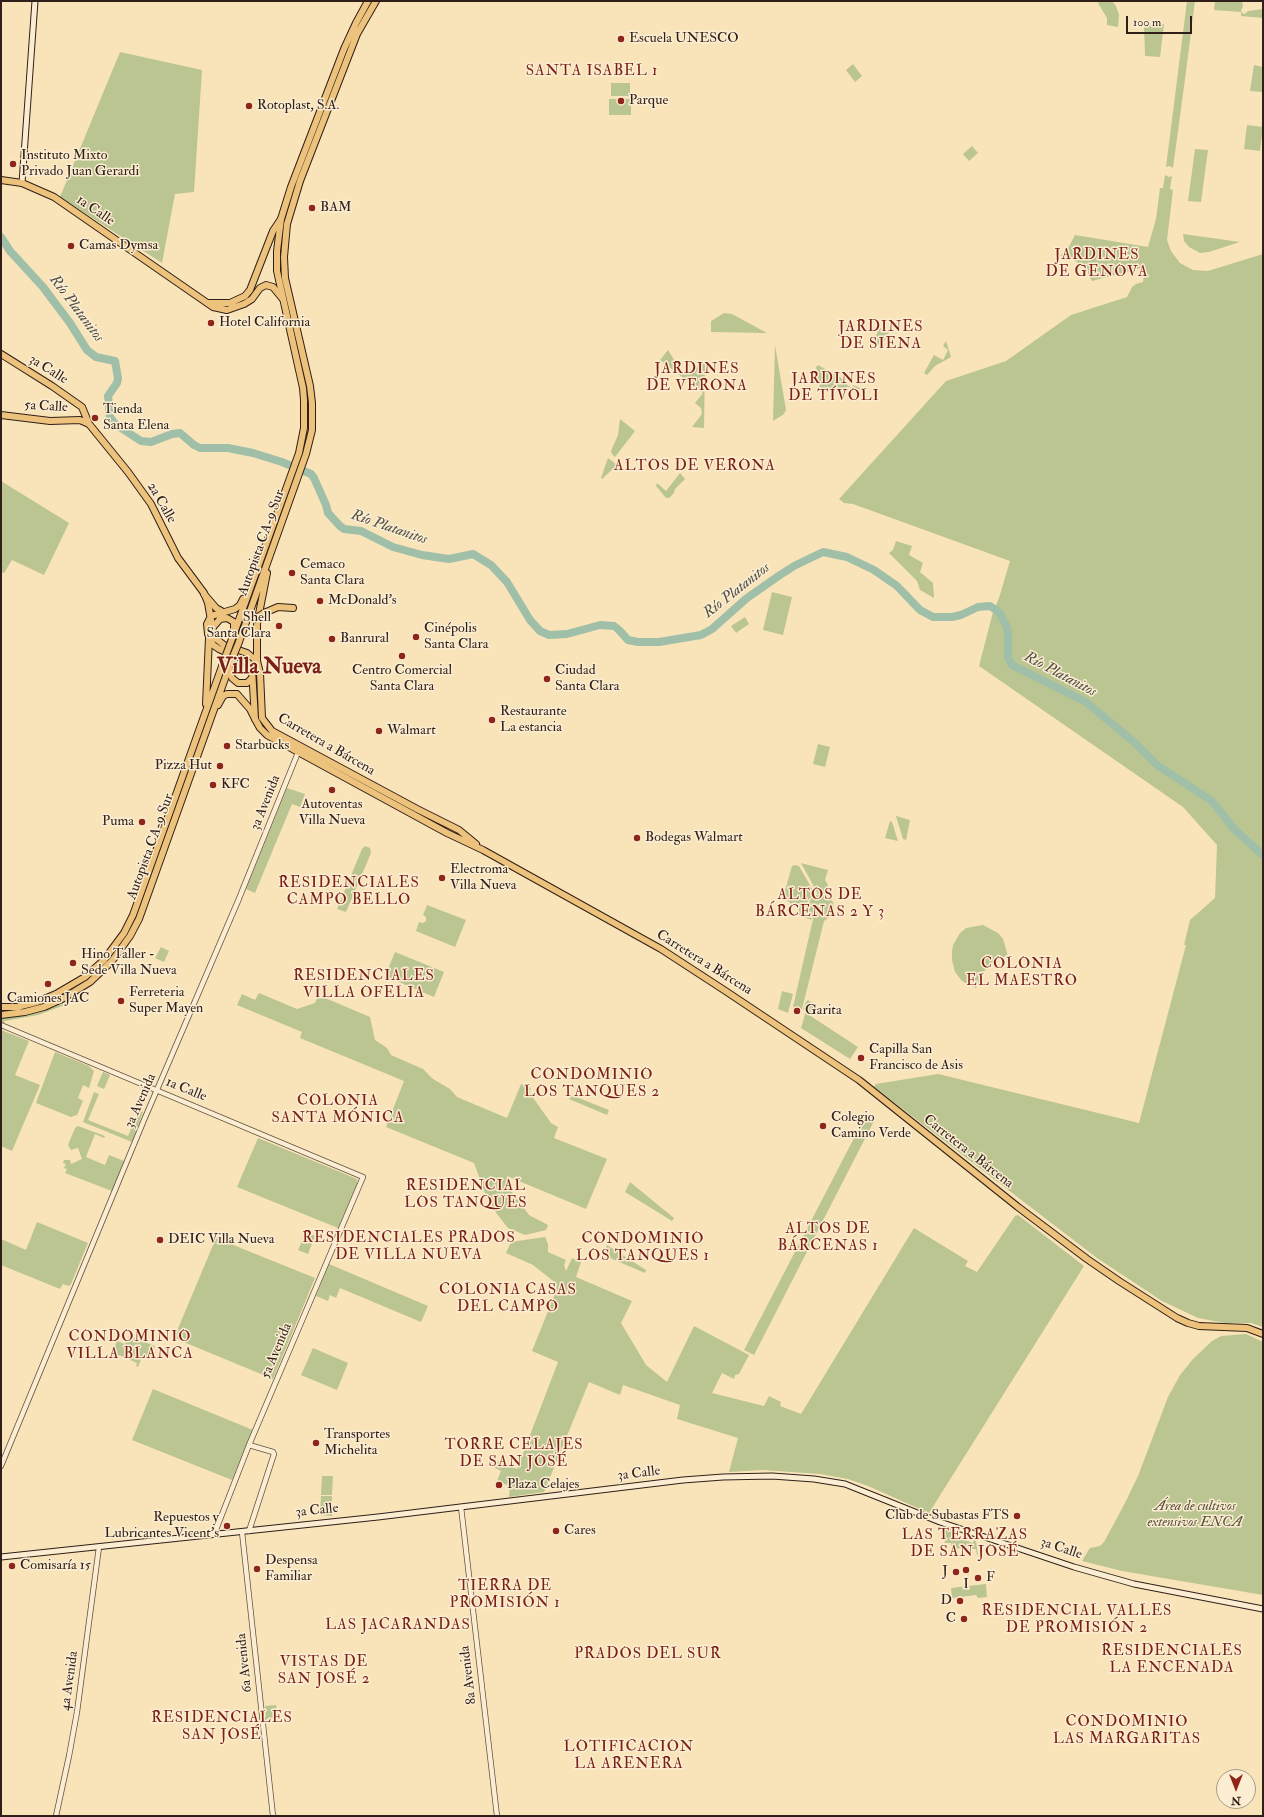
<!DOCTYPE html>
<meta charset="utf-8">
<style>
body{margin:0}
#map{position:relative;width:1264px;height:1817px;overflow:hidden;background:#f9e4b9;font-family:"IM FELL Double Pica",serif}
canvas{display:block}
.frame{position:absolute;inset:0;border:2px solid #301f18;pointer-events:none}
.north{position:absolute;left:1216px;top:1769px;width:40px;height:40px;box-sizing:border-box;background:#fbedd2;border:1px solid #aa9b88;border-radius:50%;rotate:180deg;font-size:11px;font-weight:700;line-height:16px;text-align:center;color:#301f18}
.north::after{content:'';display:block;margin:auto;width:14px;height:18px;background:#8f2418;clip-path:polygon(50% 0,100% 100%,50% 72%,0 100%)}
.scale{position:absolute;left:1126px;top:16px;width:66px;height:18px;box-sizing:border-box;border:2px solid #301f18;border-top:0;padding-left:5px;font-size:12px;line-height:14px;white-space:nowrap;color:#301f18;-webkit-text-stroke:3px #fbedd2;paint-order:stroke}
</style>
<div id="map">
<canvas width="1264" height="1817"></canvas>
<div class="frame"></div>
<div class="north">N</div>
<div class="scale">100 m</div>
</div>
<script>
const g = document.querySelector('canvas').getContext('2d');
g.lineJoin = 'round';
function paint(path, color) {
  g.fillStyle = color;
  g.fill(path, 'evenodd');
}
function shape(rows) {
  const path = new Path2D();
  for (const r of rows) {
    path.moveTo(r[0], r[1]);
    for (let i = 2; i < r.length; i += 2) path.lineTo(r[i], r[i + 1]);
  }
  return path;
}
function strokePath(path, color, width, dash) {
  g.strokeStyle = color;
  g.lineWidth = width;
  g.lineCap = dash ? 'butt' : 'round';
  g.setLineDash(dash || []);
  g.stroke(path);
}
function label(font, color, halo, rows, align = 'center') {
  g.font = font + ' "IM FELL Double Pica",serif';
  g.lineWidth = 3;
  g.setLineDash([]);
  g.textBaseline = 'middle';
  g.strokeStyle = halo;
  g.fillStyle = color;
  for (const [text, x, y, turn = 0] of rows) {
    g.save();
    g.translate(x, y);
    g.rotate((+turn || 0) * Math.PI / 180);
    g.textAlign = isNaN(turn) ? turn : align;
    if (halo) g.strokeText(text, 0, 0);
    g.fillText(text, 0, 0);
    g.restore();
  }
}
const green = shape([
 [1101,1,1112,1,1116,6,1119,15,1118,27,1107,25,1107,18,1098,3],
 [1187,1,1195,1,1185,79,1173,168,1169,166,1166,167],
 [1215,1,1242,1,1243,7,1241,10,1242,13,1245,14,1248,11,1263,9,1263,18,1241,16,1241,12,1214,10],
 [1164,24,1160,57,1145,56,1144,26],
 [120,52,202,70,194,192,175,194,162,263,60,197],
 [853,64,862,76,855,82,846,70],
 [1254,65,1263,67,1263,92,1250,91],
 [611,83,630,83,630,96,611,96],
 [609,99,631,99,631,115,609,115],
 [1247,125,1263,127,1260,151,1244,149],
 [972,146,978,153,969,161,963,154],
 [1195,149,1208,150,1201,202,1188,201],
 [1165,175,1169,177,1172,176,1170,189,1173,190,1167,240,1171,251,1180,263,1193,270,1208,271,1263,254,1263,1327,1251,1323,1225,1323,1198,1318,1162,1301,1097,1258,874,1087,876,1084,938,1074,1139,1123,1186,945,1184,945,1190,920,1215,898,1217,845,1183,807,979,666,993,612,999,598,1010,561,853,504,844,503,839,499,946,381,1006,361,1071,315,1127,297,1132,287,1136,284,1143,282,1145,267,1092,281,1088,274,1088,269,1072,259,1060,256,1062,254,1065,254,1075,235,1148,247,1156,219,1160,188,1163,188],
 [1183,234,1240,242,1209,252,1200,253,1189,247,1184,241],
 [724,313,732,314,767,333,711,332,711,321],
 [880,328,889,333,881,346,873,341],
 [946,341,951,357,935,366,927,375,924,373,934,355,943,360,948,350,943,346],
 [775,345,786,410,784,414,773,421],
 [668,350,683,374,687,374,702,363,705,363,704,428,692,427,702,414,701,408,695,403,703,393,660,360],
 [818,365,848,382,847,385,852,388,853,385,862,389,851,391,850,387,821,392,816,367],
 [620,419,635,431,615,457,612,454,611,451,618,435],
 [608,458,617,465,602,479,601,478],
 [680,473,685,479,675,489,674,493,669,498,666,498,656,486,657,483,666,491],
 [1,481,69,523,44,575,12,560,4,573,1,572],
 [896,541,912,546,909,555,923,563,920,572,933,583,934,598,920,590,917,581,889,553,893,550],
 [772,592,792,597,783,635,763,630],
 [745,617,749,624,736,633,731,626],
 [818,744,830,747,825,767,813,764],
 [287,788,305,794,300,807,292,804,255,893,246,889],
 [896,816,910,820,906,840,903,839],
 [890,821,892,822,898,841,885,838],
 [365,846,370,848,371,853,346,912,337,909,362,849],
 [801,863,828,870,825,880,828,885,825,894,818,894],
 [795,865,799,866,815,894,809,899,807,903,808,913,812,920,800,916,797,913,799,909,783,898,792,866],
 [817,895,828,896,833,902,834,909,831,916,824,921,802,1009,793,1007,813,919,808,912,808,904,813,896],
 [427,905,466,920,455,947,416,931,419,922,423,923,426,921,426,917,423,915],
 [983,925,998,933,1003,939,1008,956,998,959,987,966,976,988,962,981,955,972,952,960,952,952,953,945,960,933,966,928],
 [161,947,169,951,164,962,155,958],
 [395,952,444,972,434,997,385,976],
 [782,991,793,994,788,1013,778,1009],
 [259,993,297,1009,315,1003,318,995,370,1017,375,1040,387,1048,391,1055,423,1069,433,1079,450,1089,457,1097,507,1118,521,1084,531,1088,529,1092,551,1123,558,1127,554,1138,607,1159,586,1209,507,1176,511,1191,529,1215,548,1225,546,1230,525,1235,508,1228,497,1214,486,1196,474,1163,386,1127,404,1081,300,1038,302,1032,237,1005,242,994,255,1000],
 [808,1000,815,1005,809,1015,858,1047,850,1059,801,1028,806,1011,803,1010,806,1002],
 [63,1004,65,1005,38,1015,5,1021,3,1024,1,1023,1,1018,26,1015],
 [1,1030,29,1041,15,1075,40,1085,12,1151,1,1146],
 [55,1052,89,1066,94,1071,89,1088,83,1085,78,1098,83,1101,77,1115,71,1117,36,1103],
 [103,1072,110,1075,104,1089,97,1086],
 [94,1092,99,1094,88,1120,128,1136,139,1110,143,1112,132,1142,83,1122],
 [571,1095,609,1110,607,1115,569,1099],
 [865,1117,874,1121,754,1355,744,1350],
 [78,1126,105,1136,104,1138,95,1134,86,1157,105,1165,109,1155,124,1161,112,1191,65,1173,67,1169,64,1168,66,1164,63,1163,64,1160,70,1160,71,1164,82,1159,78,1148,71,1150,68,1145,75,1128],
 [258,1138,357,1179,357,1184,338,1228,237,1187],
 [630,1182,674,1218,672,1221,625,1192],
 [1018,1215,1084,1266,929,1513,868,1486,848,1479,820,1474,763,1470,729,1472,738,1438,677,1419,680,1405,623,1385,620,1395,589,1382,544,1492,509,1497,510,1486,497,1481,501,1471,495,1468,498,1461,517,1469,558,1362,532,1351,555,1294,557,1284,533,1265,506,1253,511,1242,545,1237,548,1244,548,1252,566,1260,564,1265,566,1271,572,1258,581,1262,576,1277,632,1301,621,1323,646,1365,667,1382,694,1326,749,1355,739,1374,735,1375,734,1379,722,1373,712,1393,764,1406,769,1396,781,1402,780,1406,801,1414,914,1228,968,1261,965,1266,977,1272,1015,1216],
 [37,1222,88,1243,71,1284,69,1286,63,1284,60,1289,1,1265,1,1239,26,1250],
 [306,1232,315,1236,308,1254,298,1250],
 [216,1238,315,1278,273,1379,174,1338],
 [607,1245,646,1270,645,1273,603,1255],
 [329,1264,428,1306,421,1322,340,1288,336,1298,330,1295,328,1301,316,1296],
 [1246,1334,1263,1342,1263,1595,1122,1571,1082,1561,1090,1548,1100,1546,1104,1542,1125,1503,1138,1476,1168,1397,1180,1375,1193,1359,1212,1341,1221,1336],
 [129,1336,155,1346,149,1360,142,1357,138,1367,136,1366,137,1363,119,1355,117,1358,111,1356,117,1341,125,1344],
 [313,1348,348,1363,337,1390,301,1375],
 [153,1389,253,1430,232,1480,132,1440],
 [322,1476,333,1476,332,1495,321,1495],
 [321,1496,332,1496,332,1516,320,1515],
 [942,1526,953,1532,954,1536,973,1543,974,1539,976,1541,978,1555,977,1555,976,1549,972,1549,972,1547,952,1549,951,1543,945,1543],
 [986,1584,987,1597,978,1598,976,1595,952,1598,951,1588],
 [276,1705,278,1717,266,1719,265,1706]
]);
const river = shape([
 [1,237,10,251,43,287,70,323,87,350,96,357,115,361,118,378,117,383,108,396,110,417,115,424,141,441,151,442,172,434,180,433,194,445,200,448,228,448,253,453,282,462,311,474,314,478,326,505,328,513,340,526,344,529,361,531,393,547,422,555,449,559,473,554,491,565,507,582,530,620,540,631,549,635,567,634,600,625,614,626,619,630,628,640,638,642,659,642,701,635,712,629,747,598,780,575,794,566,823,552,847,557,874,570,897,586,920,610,933,617,952,617,961,615,978,607,990,606,999,612,1006,625,1008,632,1008,658,1012,665,1086,702,1135,743,1157,765,1212,801,1234,829,1263,855]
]);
const tertiary = shape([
 [1,1025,363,1177,249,1445,214,1535],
 [1,1466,144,1120,238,901,299,750],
 [461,1507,497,1816],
 [249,1531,274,1454,273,1452,249,1445],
 [242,1532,273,1816],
 [56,1816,69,1756,77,1712,99,1547]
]);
const secondary = shape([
 [22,183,35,1],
 [1,1557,378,1517,683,1480,723,1477,772,1476,814,1479,845,1484,940,1522,1074,1567,1134,1584,1263,1609]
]);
const primary = shape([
 [1,180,22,183,54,197,213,307,227,310,244,304,252,299,260,288,266,285,273,287,282,298],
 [209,303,230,303,245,296,250,290,273,231,281,219],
 [1,354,52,386,82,407,89,424,128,472,151,504,178,558,204,593,208,603,214,637,224,645,247,653,257,661,260,673,262,718,272,731,417,809,459,830,476,844],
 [1,415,50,421,80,420,89,424],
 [211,616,207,624,208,634,213,645,219,649,240,658,250,664,252,669,255,719,260,728,267,735,447,833,483,850,661,949,724,990,859,1080,1018,1207,1087,1259,1119,1281,1177,1318,1188,1323,1199,1326,1247,1328,1263,1334]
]);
const trunk = shape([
 [204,594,216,608,223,612],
 [264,613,278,607,293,608],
 [211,616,235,609,240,605,243,599],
 [213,627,220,619,227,618,234,622,234,630],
 [232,639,299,453,304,428,304,400,303,388,277,271,277,251,281,219,291,187,344,49,356,23,368,1],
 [239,642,306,454,312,430,312,403,310,386,285,278,284,257,287,224,300,181,357,34,376,1],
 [257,661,257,624,267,573],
 [229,667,232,678,238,683,247,683,252,678],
 [206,704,209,638],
 [218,705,223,696,227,694,237,694,250,709,255,719],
 [1,1007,17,1007,37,1002,56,994,85,977,104,960,124,933,133,915,226,655],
 [1,1015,25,1012,44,1007,62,999,90,982,112,961,130,936,139,919,232,659]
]);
const trunkBridge = shape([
 [253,620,264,613],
 [226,655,232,639],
 [232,659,239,642]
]);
const markers = [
 [621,39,4,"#8f2418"],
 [621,101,4,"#8f2418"],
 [249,106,4,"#8f2418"],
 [13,164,4,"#8f2418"],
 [312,208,4,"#8f2418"],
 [71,246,4,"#8f2418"],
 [211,323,4,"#8f2418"],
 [95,418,4,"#8f2418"],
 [292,573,4,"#8f2418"],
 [320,601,4,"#8f2418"],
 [279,626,4,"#8f2418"],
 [416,637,4,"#8f2418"],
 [332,639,4,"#8f2418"],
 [402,656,4,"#8f2418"],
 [547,679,4,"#8f2418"],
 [492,720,4,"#8f2418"],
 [379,731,4,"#8f2418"],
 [227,746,4,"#8f2418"],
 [220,766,4,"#8f2418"],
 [213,785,4,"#8f2418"],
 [332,790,4,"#8f2418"],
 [142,822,4,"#8f2418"],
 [637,838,4,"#8f2418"],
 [442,878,4,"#8f2418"],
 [73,963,4,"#8f2418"],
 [48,984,4,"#8f2418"],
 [121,1001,4,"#8f2418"],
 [797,1011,4,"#8f2418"],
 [861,1058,4,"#8f2418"],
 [823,1126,4,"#8f2418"],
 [160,1240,4,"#8f2418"],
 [316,1443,4,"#8f2418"],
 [499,1485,4,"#8f2418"],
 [1017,1516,4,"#8f2418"],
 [227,1526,4,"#8f2418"],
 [556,1531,4,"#8f2418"],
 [12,1566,4,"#8f2418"],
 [257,1569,4,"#8f2418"],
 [966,1570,4,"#8f2418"],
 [956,1572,4,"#8f2418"],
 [978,1578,4,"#8f2418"],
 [960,1601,4,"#8f2418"],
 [964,1619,4,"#8f2418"]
];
const poiNames = [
 ["Escuela UNESCO",629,39],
 ["Parque",629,101],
 ["Rotoplast, S.A.",257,106],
 ["Instituto Mixto",21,156],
 ["Privado Juan Gerardi",21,172],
 ["BAM",320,208],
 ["Camas Dymsa",79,246],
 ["Hotel California",219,323],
 ["Tienda",103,410],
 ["Santa Elena",103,426],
 ["Cemaco",300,565],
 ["Santa Clara",300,581],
 ["McDonald's",328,601],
 ["Shell",271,618,"right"],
 ["Santa Clara",271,634,"right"],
 ["Cinépolis",424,629],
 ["Santa Clara",424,645],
 ["Banrural",340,639],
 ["Centro Comercial",402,671,"center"],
 ["Santa Clara",402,687,"center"],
 ["Ciudad",555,671],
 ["Santa Clara",555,687],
 ["Restaurante",500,712],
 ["La estancia",500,728],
 ["Walmart",387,731],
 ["Starbucks",235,746],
 ["Pizza Hut",212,766,"right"],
 ["KFC",221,785],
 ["Autoventas",332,805,"center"],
 ["Villa Nueva",332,821,"center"],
 ["Puma",134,822,"right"],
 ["Bodegas Walmart",645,838],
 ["Electroma",450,870],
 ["Villa Nueva",450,886],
 ["Hino Taller -",81,955],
 ["Sede Villa Nueva",81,971],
 ["Ferreteria",129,993],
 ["Super Mayen",129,1009],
 ["Camiones JAC",48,999,"center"],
 ["Garita",805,1011],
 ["Capilla San",869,1050],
 ["Francisco de Asis",869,1066],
 ["Colegio",831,1118],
 ["Camino Verde",831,1134],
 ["DEIC Villa Nueva",168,1240],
 ["Transportes",324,1435],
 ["Michelita",324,1451],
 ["Plaza Celajes",507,1485],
 ["Club de Subastas FTS",1009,1516,"right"],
 ["Repuestos y",219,1518,"right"],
 ["Lubricantes Vicent's",219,1534,"right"],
 ["Cares",564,1531],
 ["Despensa",265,1561],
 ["Familiar",265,1577],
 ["Comisaría 15",20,1566],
 ["J",948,1572,"right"],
 ["F",986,1578],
 ["I",966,1585,"center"],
 ["D",952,1601,"right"],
 ["C",956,1619,"right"]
];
const streetNames = [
 ["1a Calle",95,211,34],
 ["3a Calle",48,370,32],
 ["5a Calle",46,407,3],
 ["2a Calle",161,503,60],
 ["Autopista CA-9 Sur",262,543,-70],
 ["Carretera a Bárcena",326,745,30],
 ["3a Avenida",266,803,-68],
 ["Autopista CA-9 Sur",151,847,-70],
 ["Carretera a Bárcena",704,963,32],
 ["1a Calle",186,1090,22],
 ["3a Avenida",141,1101,-66],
 ["Carretera a Bárcena",968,1152,38],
 ["5a Avenida",277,1351,-67],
 ["3a Calle",639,1474,-7],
 ["3a Calle",317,1511,-6],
 ["3a Calle",1061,1549,18],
 ["6a Avenida",245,1663,-96],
 ["8a Avenida",469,1675,-97],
 ["4a Avenida",70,1681,-82]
];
const parkNames = [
 ["Área de cultivos",1195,1507],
 ["extensivos ENCA",1195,1523]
];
const neighbourhoodNames = [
 ["SANTA ISABEL 1",592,72],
 ["JARDINES",1097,256],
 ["DE GENOVA",1097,273],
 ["JARDINES",881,328],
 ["DE SIENA",881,345],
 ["JARDINES",697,370],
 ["DE VERONA",697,387],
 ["JARDINES",834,380],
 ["DE TÍVOLI",834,397],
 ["ALTOS DE VERONA",695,467],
 ["RESIDENCIALES",349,884],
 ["CAMPO BELLO",349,901],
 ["ALTOS DE",820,896],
 ["BÁRCENAS 2 Y 3",820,913],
 ["COLONIA",1022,965],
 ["EL MAESTRO",1022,982],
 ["RESIDENCIALES",364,977],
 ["VILLA OFELIA",364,994],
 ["CONDOMINIO",592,1076],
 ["LOS TANQUES 2",592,1093],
 ["COLONIA",338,1102],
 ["SANTA MÓNICA",338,1119],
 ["RESIDENCIAL",466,1187],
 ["LOS TANQUES",466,1204],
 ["ALTOS DE",828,1230],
 ["BÁRCENAS 1",828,1247],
 ["RESIDENCIALES PRADOS",409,1239],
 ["DE VILLA NUEVA",409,1256],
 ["CONDOMINIO",643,1240],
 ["LOS TANQUES 1",643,1257],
 ["COLONIA CASAS",508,1291],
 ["DEL CAMPO",508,1308],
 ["CONDOMINIO",130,1338],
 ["VILLA BLANCA",130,1355],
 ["TORRE CELAJES",514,1446],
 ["DE SAN JOSÉ",514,1463],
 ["LAS TERRAZAS",965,1536],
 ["DE SAN JOSÉ",965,1553],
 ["TIERRA DE",505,1587],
 ["PROMISIÓN 1",505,1604],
 ["RESIDENCIAL VALLES",1077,1612],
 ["DE PROMISIÓN 2",1077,1629],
 ["LAS JACARANDAS",398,1626],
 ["RESIDENCIALES",1172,1652],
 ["LA ENCENADA",1172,1669],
 ["PRADOS DEL SUR",648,1655],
 ["VISTAS DE",324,1663],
 ["SAN JOSÉ 2",324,1680],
 ["RESIDENCIALES",222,1719],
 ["SAN JOSÉ",222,1736],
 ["CONDOMINIO",1127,1723],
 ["LAS MARGARITAS",1127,1740],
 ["LOTIFICACION",629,1748],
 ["LA ARENERA",629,1765]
];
const waterNames = [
 ["Río Platanitos",76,309,53],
 ["Río Platanitos",389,528,19],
 ["Río Platanitos",737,591,-38],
 ["Río Platanitos",1060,675,28]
];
const townNames = [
 ["Villa Nueva",269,668]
];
paint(green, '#bbc591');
strokePath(river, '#9fbfa9', 8);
strokePath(tertiary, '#625040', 6);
strokePath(secondary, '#301f18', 7);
strokePath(primary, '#301f18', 8);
strokePath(trunk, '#301f18', 8);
strokePath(tertiary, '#fbedd2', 4.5);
strokePath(secondary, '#fbedd2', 5);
strokePath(primary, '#ecc27c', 6);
strokePath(trunk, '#ecc27c', 6);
strokePath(trunkBridge, '#301f18', 8, []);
strokePath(trunkBridge, '#ecc27c', 6);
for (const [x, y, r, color] of markers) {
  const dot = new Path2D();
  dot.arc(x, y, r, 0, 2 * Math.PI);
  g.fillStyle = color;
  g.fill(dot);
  strokePath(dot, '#fbedd2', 1.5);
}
label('14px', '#301f18', '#fbedd2', poiNames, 'left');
label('14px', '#301f18', '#fbedd2', streetNames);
label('italic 14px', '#5a513c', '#fbedd2', parkNames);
g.letterSpacing = '1px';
label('15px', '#7a1f14', '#fbedd2', neighbourhoodNames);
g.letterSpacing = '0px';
label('italic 15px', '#514f44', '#fbedd2', waterNames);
label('bold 22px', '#7a1f14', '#fbedd2', townNames);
</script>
